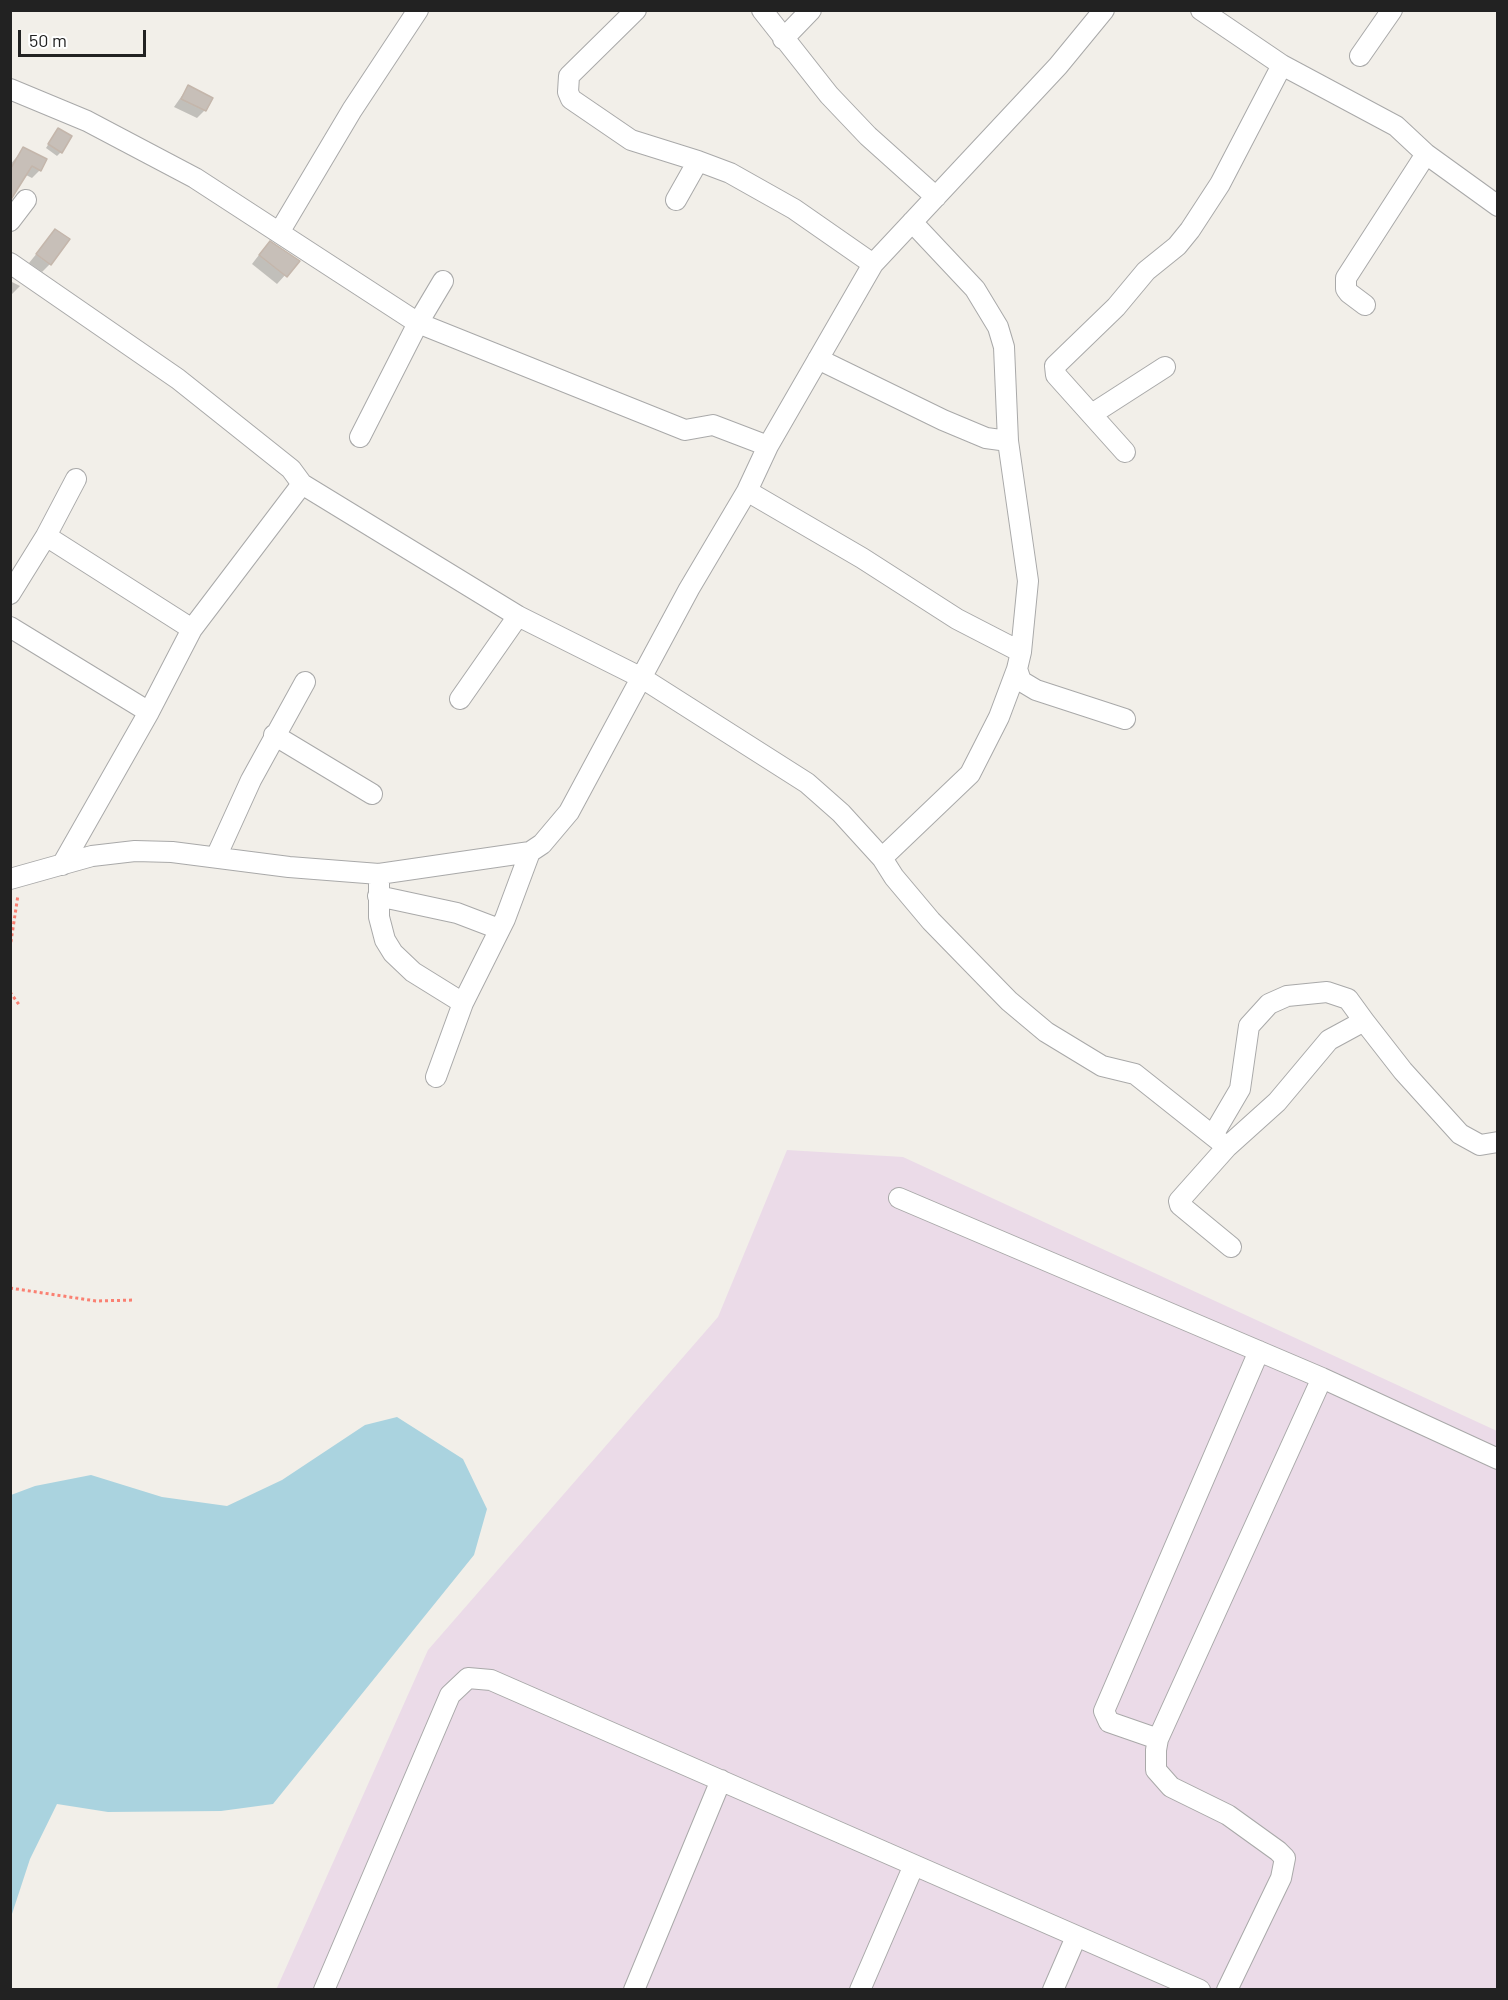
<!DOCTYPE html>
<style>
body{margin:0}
#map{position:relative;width:1508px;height:2000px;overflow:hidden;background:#f2efe9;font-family:Barlow,sans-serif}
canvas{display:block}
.frame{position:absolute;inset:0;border:12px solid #222;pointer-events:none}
.scale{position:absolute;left:18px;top:30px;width:128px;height:27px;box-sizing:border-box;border:3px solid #222;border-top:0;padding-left:8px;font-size:18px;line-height:21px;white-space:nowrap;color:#222;-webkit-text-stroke:4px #fff;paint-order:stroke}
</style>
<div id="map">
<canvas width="1508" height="2000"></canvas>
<div class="frame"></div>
<div class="scale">50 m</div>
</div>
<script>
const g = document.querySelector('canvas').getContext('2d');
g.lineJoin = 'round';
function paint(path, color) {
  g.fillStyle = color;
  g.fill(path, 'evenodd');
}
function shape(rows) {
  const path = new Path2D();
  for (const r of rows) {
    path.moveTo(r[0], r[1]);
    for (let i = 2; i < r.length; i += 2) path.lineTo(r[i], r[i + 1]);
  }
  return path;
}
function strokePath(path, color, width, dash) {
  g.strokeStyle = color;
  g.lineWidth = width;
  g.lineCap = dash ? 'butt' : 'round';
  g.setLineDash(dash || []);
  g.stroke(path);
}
const industrial = shape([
 [787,1150,903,1157,1497,1431,1497,1989,276,1990,428,1650,718,1317]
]);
const water = shape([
 [397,1417,463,1459,487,1509,474,1555,273,1804,221,1811,108,1812,57,1804,30,1859,11,1917,11,1495,35,1486,91,1475,162,1497,227,1506,282,1480,365,1425]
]);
const shadow = shape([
 [188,87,205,110,197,118,174,107],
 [58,129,61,152,57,156,46,148],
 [23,149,40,170,32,178,26,175,10,197,10,165],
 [55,231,50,264,42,272,29,263],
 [262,251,297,262,277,284,252,264],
 [10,281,20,286,10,296]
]);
const building = shape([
 [188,85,213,98,206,111,181,99,188,85],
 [58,128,72,136,62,153,48,144,58,128],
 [23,147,47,159,41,171,32,166,10,201,10,170,23,147],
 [55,229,70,239,51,265,36,254,55,229],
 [270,241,300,261,287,277,259,255,270,241]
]);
const path = shape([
 [10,948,18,895],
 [10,992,20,1006],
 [10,1288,96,1301,135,1300]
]);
const minor = shape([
 [636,10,569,76,568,92,571,99,631,140,698,161],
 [762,10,829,95,868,136,936,197],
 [1201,10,1282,65,1396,126,1426,154,1498,206],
 [783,39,811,10],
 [1360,56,1392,10],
 [10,89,87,121,195,178,418,323,685,430,713,425,768,446],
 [676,200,698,161,730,173,794,209,873,264],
 [10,221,26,200],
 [912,222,975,289,998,327,1004,347,1008,441,1028,581,1021,652,1017,669,1021,681,1036,690,1125,719],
 [280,231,352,110,418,10],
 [10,263,178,379,291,469,302,484,518,616,642,678,807,783,841,813,882,858,894,877,931,921,1009,1001,1046,1032,1102,1066,1135,1074,1227,1147],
 [1365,305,1349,293,1346,289,1346,278,1426,154],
 [818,359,943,420,986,438,1008,441],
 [1092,414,1165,367],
 [360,437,418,323,443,281],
 [1125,452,1056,375,1055,366,1116,307,1146,271,1177,246,1190,230,1220,184,1282,65],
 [747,491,862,558,957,619,1021,652],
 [46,536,76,479],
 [10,594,46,536,192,629],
 [10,627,149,712],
 [460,699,518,616],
 [274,735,372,794],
 [216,857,251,780,305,682],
 [882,858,970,774,999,717,1017,669],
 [62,865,149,712,192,629,302,484],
 [379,874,379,917,385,940,393,953,413,972,463,1003],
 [10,879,92,856,135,851,172,852,289,867,379,874,530,852,542,844,569,812,689,589,747,491,768,446,873,264,1058,66,1104,10],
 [378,896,457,913,499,929],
 [436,1077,463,1003,505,919,530,852],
 [1213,1135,1240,1089,1249,1026,1269,1004,1287,996,1327,992,1348,999,1364,1021],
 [899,1198,1322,1378,1498,1459],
 [1231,1247,1180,1205,1179,1201,1227,1147,1277,1102,1329,1040,1364,1021,1403,1071,1460,1134,1480,1145,1498,1142],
 [1158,1739,1109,1722,1104,1711,1259,1351],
 [324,1990,450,1695,468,1678,491,1680,1200,1990],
 [634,1990,721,1780],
 [860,1990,914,1865],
 [1053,1990,1076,1937],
 [1227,1990,1281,1878,1285,1858,1278,1851,1228,1815,1171,1787,1156,1770,1156,1750,1158,1739,1322,1378]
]);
paint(industrial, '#ebdbe8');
paint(water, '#aad3df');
paint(shadow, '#0003');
paint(building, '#c7bfb8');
strokePath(building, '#c4b6ab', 1.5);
strokePath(minor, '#a9a9a9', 22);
strokePath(path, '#fa8072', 3, [3, 3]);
strokePath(minor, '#fff', 20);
</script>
